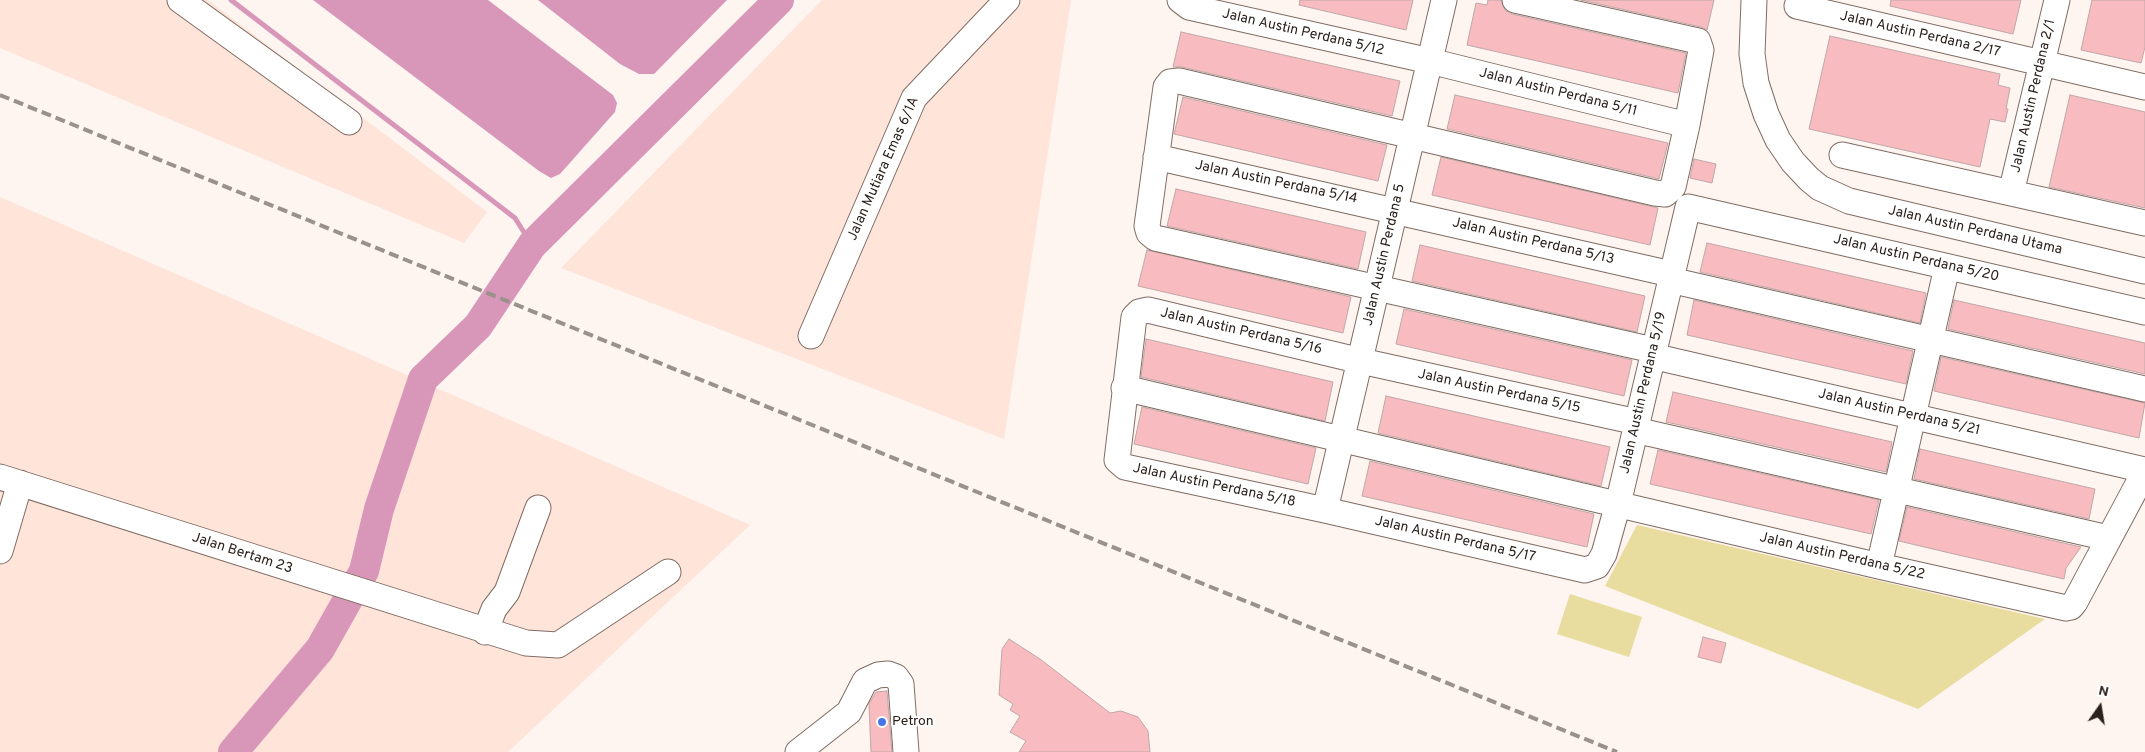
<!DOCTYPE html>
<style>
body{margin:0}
#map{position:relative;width:2145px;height:752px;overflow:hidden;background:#fef4f0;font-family:Overpass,sans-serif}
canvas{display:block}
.north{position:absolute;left:2075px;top:682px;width:50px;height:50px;-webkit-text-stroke:4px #fff;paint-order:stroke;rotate:13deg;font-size:14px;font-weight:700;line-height:20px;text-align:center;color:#2a211d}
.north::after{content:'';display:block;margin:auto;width:18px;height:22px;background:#2a211d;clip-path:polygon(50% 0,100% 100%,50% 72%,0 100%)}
</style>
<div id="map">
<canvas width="2145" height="752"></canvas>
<div class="north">N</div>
</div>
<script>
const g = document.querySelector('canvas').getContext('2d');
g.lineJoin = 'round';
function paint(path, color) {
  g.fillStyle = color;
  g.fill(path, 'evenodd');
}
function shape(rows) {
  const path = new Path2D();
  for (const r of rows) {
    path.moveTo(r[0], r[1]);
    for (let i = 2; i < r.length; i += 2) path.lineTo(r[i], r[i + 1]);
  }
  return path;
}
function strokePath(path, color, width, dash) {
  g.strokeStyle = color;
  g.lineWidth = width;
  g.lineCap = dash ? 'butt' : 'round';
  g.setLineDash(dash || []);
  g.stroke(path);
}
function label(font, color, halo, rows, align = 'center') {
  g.font = font + ' Overpass,sans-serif';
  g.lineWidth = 4.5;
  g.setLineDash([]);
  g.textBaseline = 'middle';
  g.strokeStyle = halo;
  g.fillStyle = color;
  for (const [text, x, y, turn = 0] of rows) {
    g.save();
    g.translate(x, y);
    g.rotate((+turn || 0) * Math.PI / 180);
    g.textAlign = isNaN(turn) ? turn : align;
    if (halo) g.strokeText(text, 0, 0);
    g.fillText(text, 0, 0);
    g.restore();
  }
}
const built = shape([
 [0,0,208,0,487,212,464,243,0,48],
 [822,0,1071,0,1004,439,561,268],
 [0,197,750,525,508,752,0,752]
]);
const green = shape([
 [1637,525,2045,619,1918,709,1605,586],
 [1570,594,1642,617,1629,657,1557,634]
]);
const water = shape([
 [313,0,488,0,613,95,617,103,615,112,560,174,551,178,539,171],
 [538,0,727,0,654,74,639,74,620,64]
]);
const stream = shape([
 [231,0,515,218,532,245]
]);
const river = shape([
 [233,752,320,649,364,571,379,509,423,379,478,326,532,245,779,0]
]);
const building = shape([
 [1300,0,1413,0,1406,30,1299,5,1300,0],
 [1488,0,1501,0,1505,10,1512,14,1686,53,1678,93,1467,45,1476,3,1487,5,1488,0],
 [1581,0,1714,0,1707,30,1701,27,1581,0],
 [1891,0,2021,0,2013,34,1890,6,1891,0],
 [2092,0,2145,0,2145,47,2141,63,2081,50,2092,0],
 [1181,32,1400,81,1392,116,1182,67,1173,67,1181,32],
 [1830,36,2000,74,1998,85,2010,88,2006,109,2008,109,2005,122,1990,119,1980,167,1809,129,1830,36],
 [1455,95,1668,143,1659,179,1447,129,1455,95],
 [2070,95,2145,112,2145,208,2049,187,2070,95],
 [1183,97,1387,145,1378,181,1174,134,1183,97],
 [1441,157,1658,208,1650,245,1432,195,1441,157],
 [1694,159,1716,164,1712,183,1690,178,1694,159],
 [1176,189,1366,232,1358,269,1167,226,1176,189],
 [1707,243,1926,293,1920,323,1700,272,1707,243],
 [1420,245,1645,296,1637,332,1412,281,1420,245],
 [1147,250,1351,297,1343,333,1138,286,1147,250],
 [1694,300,1913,351,1906,384,1687,335,1694,300],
 [1954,300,2145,343,2145,374,1948,329,1954,300],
 [1404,309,1632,360,1624,396,1396,344,1404,309],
 [1146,339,1333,382,1325,421,1141,377,1146,339],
 [1941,357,2145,403,2139,438,1934,391,1941,357],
 [1673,392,1892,442,1886,472,1666,422,1673,392],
 [1386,396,1610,447,1601,486,1378,433,1386,396],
 [1142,407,1316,448,1308,484,1134,444,1142,407],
 [1920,449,2095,489,2089,519,1914,479,1920,449],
 [1658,450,1879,500,1871,534,1650,484,1658,450],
 [1370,461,1594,514,1587,547,1362,496,1370,461],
 [1907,507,2081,547,2066,568,2064,579,1954,554,1899,541,1907,507],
 [1703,637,1726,643,1721,663,1698,657,1703,637],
 [1009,639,1040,659,1110,713,1121,711,1138,717,1148,731,1150,752,1019,752,1026,741,1010,732,1020,716,1010,710,1013,704,999,695,1002,649,1009,639],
 [887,691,892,752,871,752,869,704,876,692,887,691]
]);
const minor = shape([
 [180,0,349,122],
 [1180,0,1189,7,1430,61,1687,125],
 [1515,0,1698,41,1701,50,1687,125,1673,187,1665,194,1655,193,1179,81,1170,82,1166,87,1147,226,1149,233,1155,238,1653,350],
 [1754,0,1752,54,1756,83,1766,114,1778,140,1793,162,1809,179,1820,188,1849,201,2145,271],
 [1797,6,2145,87],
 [1842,155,2145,223],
 [1156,157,1671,274],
 [2011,193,2057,0],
 [1670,280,2145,389],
 [811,336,914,98,1007,0],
 [1652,356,2145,470],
 [1124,388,1879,566,2066,608,2071,607,2075,602,2145,471],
 [1637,422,1361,361,1148,310,1139,312,1134,317,1117,460,1125,467,1325,510,1585,570,1597,566,1604,554,1618,504,1688,207,2145,312],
 [1635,430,2108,538],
 [0,477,526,643,558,645,668,572],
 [1325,510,1444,0],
 [0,551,20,483],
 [1879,566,1947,267],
 [485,632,494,609,507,592,538,508],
 [798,752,849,712,865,681,878,675,888,674,896,677,901,684,906,752]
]);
const rail = shape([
 [0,95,1617,752]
]);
const markers = [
 [882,722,5,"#4774e6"]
];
const streetNames = [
 ["Jalan Austin Perdana 5/12",1303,33,13],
 ["Jalan Austin Perdana 2/17",1920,35,13],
 ["Jalan Austin Perdana 5/11",1558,93,14],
 ["Jalan Austin Perdana 2/1",2034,96,-77],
 ["Jalan Mutiara Emas 6/1A",884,169,-66],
 ["Jalan Austin Perdana 5/14",1276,183,12],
 ["Jalan Austin Perdana Utama",1975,231,13],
 ["Jalan Austin Perdana 5/13",1533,242,13],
 ["Jalan Austin Perdana 5",1385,255,-77],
 ["Jalan Austin Perdana 5/20",1916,259,13],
 ["Jalan Austin Perdana 5/16",1241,332,13],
 ["Jalan Austin Perdana 5/15",1499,392,12],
 ["Jalan Austin Perdana 5/19",1644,393,-77],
 ["Jalan Austin Perdana 5/21",1899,413,13],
 ["Jalan Austin Perdana 5/18",1214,486,12],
 ["Jalan Austin Perdana 5/17",1455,540,13],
 ["Jalan Bertam 23",242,554,18],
 ["Jalan Austin Perdana 5/22",1842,557,13]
];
const poiNames = [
 ["Petron",892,722]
];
paint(built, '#ffe4da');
paint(green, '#e9dc9f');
paint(water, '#d897b8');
strokePath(stream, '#d897b8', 5);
strokePath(river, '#d897b8', 30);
paint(building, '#f8bbbf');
strokePath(building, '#c0a7a8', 1);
strokePath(minor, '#816c64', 27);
strokePath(minor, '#fff', 25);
strokePath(rail, '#9a908c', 4, [10, 5]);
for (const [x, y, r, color] of markers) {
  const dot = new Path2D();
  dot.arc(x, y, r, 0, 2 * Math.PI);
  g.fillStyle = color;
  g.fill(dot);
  strokePath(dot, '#fff', 2);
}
label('14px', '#2a211d', '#fff', streetNames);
label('14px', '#2a211d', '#fff', poiNames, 'left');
</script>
